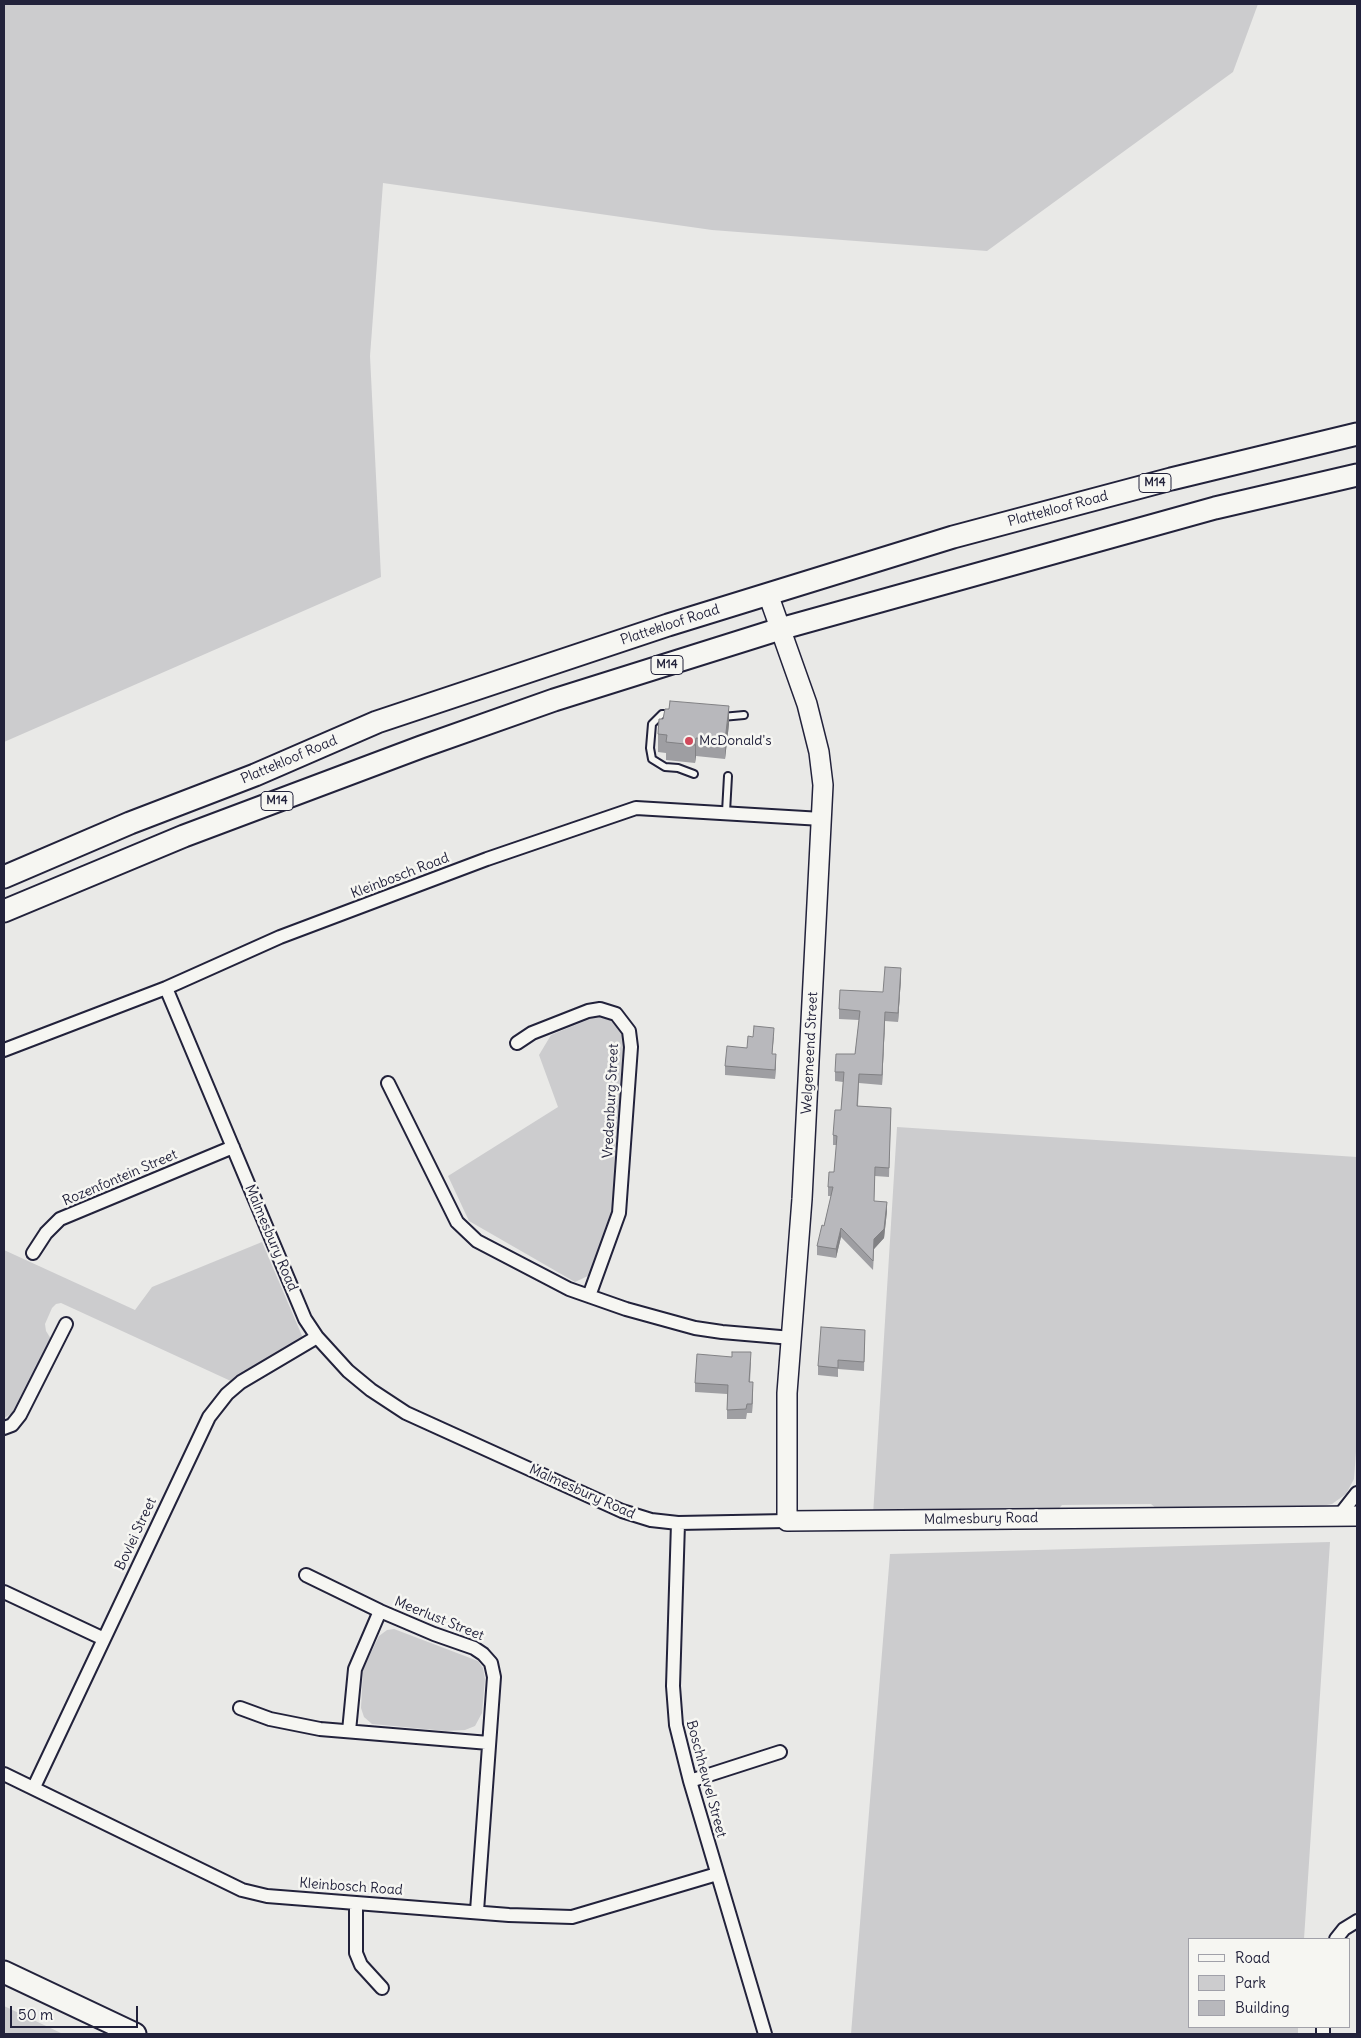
<!DOCTYPE html>
<style>
body{margin:0}
#map{position:relative;width:1361px;height:2038px;overflow:hidden;background:#e9e9e7;font-family:Delius,sans-serif}
canvas{display:block}
.frame{position:absolute;inset:0;border:5px solid #22223b;pointer-events:none}
.legend{position:absolute;left:1188px;top:1938px;width:162px;height:90px;box-sizing:border-box;background:#f6f6f2;border:1px solid #a1a1a9;margin:0;padding:6px 9px;list-style:none;font-size:15px;color:#22223b}
.legend li{display:flex;align-items:center;gap:10px;height:25px}
.legend b{width:25px;border:1px solid #a1a1a9}
.scale{position:absolute;left:10px;top:2006px;width:128px;height:22px;box-sizing:border-box;border:2px solid #22223b;border-top:0;padding-left:6px;font-size:15px;line-height:18px;white-space:nowrap;color:#22223b;-webkit-text-stroke:4px #f6f6f2;paint-order:stroke}
</style>
<div id="map">
<canvas width="1361" height="2038"></canvas>
<div class="frame"></div>
<ul class="legend">
<li><b style="height:6px;background:#f6f6f2"></b>Road</li>
<li><b style="height:14px;background:#ccccce"></b>Park</li>
<li><b style="height:14px;background:#b8b8bc"></b>Building</li>
</ul>
<div class="scale">50 m</div>
</div>
<script>
const g = document.querySelector('canvas').getContext('2d');
g.lineJoin = 'round';
function paint(path, color) {
  g.fillStyle = color;
  g.fill(path, 'evenodd');
}
function shape(rows) {
  const path = new Path2D();
  for (const r of rows) {
    path.moveTo(r[0], r[1]);
    for (let i = 2; i < r.length; i += 2) path.lineTo(r[i], r[i + 1]);
  }
  return path;
}
function strokePath(path, color, width, dash) {
  g.strokeStyle = color;
  g.lineWidth = width;
  g.lineCap = dash ? 'butt' : 'round';
  g.setLineDash(dash || []);
  g.stroke(path);
}
function label(font, color, halo, rows, align = 'center') {
  g.font = font + ' Delius,sans-serif';
  g.lineWidth = 5;
  g.setLineDash([]);
  g.textBaseline = 'middle';
  g.strokeStyle = halo;
  g.fillStyle = color;
  for (const [text, x, y, turn = 0] of rows) {
    g.save();
    g.translate(x, y);
    g.rotate((+turn || 0) * Math.PI / 180);
    g.textAlign = isNaN(turn) ? turn : align;
    if (halo) g.strokeText(text, 0, 0);
    g.fillText(text, 0, 0);
    g.restore();
  }
}
const green = shape([
 [4,4,1258,4,1233,72,987,251,712,230,383,183,370,356,381,577,4,742],
 [597,1016,612,1021,624,1036,613,1208,590,1275,575,1282,469,1221,448,1176,558,1107,539,1055,551,1035],
 [897,1127,1357,1157,1357,1438,1354,1479,1346,1494,1332,1504,1316,1507,1158,1510,1151,1504,1062,1505,1056,1512,873,1515],
 [262,1242,303,1338,233,1382,61,1303,56,1304,52,1308,45,1324,46,1331,51,1339,14,1412,4,1418,4,1250,135,1310,152,1287],
 [1330,1542,1304,1939,1190,1939,1190,2027,1298,2027,1298,2034,851,2034,890,1554],
 [394,1629,478,1661,483,1668,485,1679,482,1713,475,1726,465,1730,446,1731,372,1724,364,1717,361,1708,363,1669,379,1636,387,1630],
 [4,2006,63,2034,4,2034]
]);
const lane = shape([
 [672,714,662,714,652,724,650,748,652,759,665,767,678,768,694,774],
 [722,717,744,715],
 [726,812,728,776]
]);
const street = shape([
 [166,988,305,1319,317,1337,348,1371,371,1390,406,1413,622,1511,651,1520,678,1523,787,1521],
 [517,1043,532,1033,588,1011,600,1009,616,1014,629,1031,631,1047,619,1213,589,1296],
 [4,1050,166,988,280,937,487,859,636,808,822,819],
 [388,1083,457,1222,477,1241,569,1289,626,1309,695,1328,722,1332,792,1338],
 [33,1253,46,1233,60,1219,233,1147],
 [4,1428,12,1425,20,1415,66,1324],
 [1339,1516,1357,1493],
 [678,1523,673,1686,676,1725,690,1781,765,2034],
 [306,1575,380,1611,434,1634,474,1648,483,1654,491,1663,494,1677,477,1911],
 [4,1592,104,1639],
 [240,1708,270,1719,320,1729,489,1743],
 [349,1731,355,1669,380,1611],
 [4,1774,242,1890,267,1896,509,1915,572,1917,717,1874],
 [690,1781,780,1752],
 [34,1787,209,1417,227,1394,241,1382,317,1337],
 [356,1903,356,1953,361,1965,382,1988],
 [1336,1939,1344,1929,1357,1921],
 [1323,2034,1323,2027]
]);
const secondary = shape([
 [768,594,807,704,819,752,823,785,802,1199,787,1393,787,1521,1357,1516]
]);
const primary = shape([
 [4,877,130,823,255,775,377,722,668,625,953,537,1171,479,1357,434],
 [4,911,184,836,421,747,554,700,780,629,1215,508,1357,475],
 [4,1972,135,2034]
]);
const wall = shape([
 [663,719,729,724,725,759,696,756,695,763,666,760,666,753,658,752,658,734],
 [901,978,898,1022,885,1021,882,1085,859,1083,858,1106,891,1108,889,1177,875,1176,874,1201,887,1211,884,1238,874,1249,873,1270,841,1237,836,1258,817,1255,817,1246,824,1226,831,1196,828,1196,828,1187,834,1172,837,1145,833,1145,833,1135,841,1110,843,1082,835,1081,835,1072,855,1054,859,1020,839,1019,839,1009,883,992],
 [774,1037,772,1054,776,1063,775,1079,725,1075,725,1066,747,1048],
 [865,1330,864,1371,838,1369,838,1377,818,1375,818,1366],
 [751,1362,750,1382,753,1391,752,1413,747,1413,746,1419,727,1419,727,1394,695,1392,695,1383]
]);
const shadedWall = shape([
 [729,706,729,724,725,759,725,741],
 [696,738,696,756,695,763,695,745],
 [901,968,901,978,898,1022,898,1013],
 [885,1012,885,1021,882,1085,882,1075],
 [776,1054,776,1063,775,1079,775,1070],
 [887,1202,887,1211,884,1238,874,1249,873,1270,874,1239],
 [841,1228,841,1237,836,1258,836,1249],
 [753,1382,753,1391,752,1413,752,1404]
]);
const building = shape([
 [670,701,729,706,725,741,696,738,695,745,666,742,667,735,658,734,659,719,663,719,665,709,669,709,670,701],
 [885,967,901,968,898,1013,885,1012,882,1075,859,1074,857,1106,891,1108,889,1168,875,1167,874,1201,887,1202,884,1229,874,1239,873,1261,841,1228,836,1249,817,1246,822,1225,824,1226,833,1187,828,1187,829,1172,834,1172,837,1136,833,1135,835,1110,841,1110,844,1072,835,1072,836,1054,855,1054,860,1011,839,1009,840,990,883,992,885,967],
 [754,1026,774,1028,772,1054,776,1054,775,1070,725,1066,727,1046,747,1048,748,1036,753,1037,754,1026],
 [821,1327,865,1330,864,1362,838,1360,838,1368,818,1366,821,1327],
 [732,1352,751,1352,749,1382,753,1382,752,1404,747,1404,746,1409,727,1410,728,1385,695,1383,697,1354,732,1357,732,1352]
]);
const markers = [
 [689,741,5,"#d1495b"]
];
const shields = [
 [1155,483,32],
 [667,665,32],
 [277,801,32]
];
const shieldNames = [
 ["M14",1155,483],
 ["M14",667,665],
 ["M14",277,801]
];
const streetNames = [
 ["Plattekloof Road",1058,509,-15],
 ["Plattekloof Road",670,625,-18],
 ["Plattekloof Road",289,760,-23],
 ["Kleinbosch Road",400,876,-21],
 ["Welgemeend Street",810,1053,-87],
 ["Vredenburg Street",611,1101,-87],
 ["Rozenfontein Street",120,1178,-23],
 ["Malmesbury Road",271,1238,67],
 ["Malmesbury Road",582,1492,24],
 ["Malmesbury Road",981,1519,-1],
 ["Bovlei Street",136,1534,-65],
 ["Meerlust Street",439,1619,22],
 ["Boschheuvel Street",706,1779,75],
 ["Kleinbosch Road",351,1887,4]
];
const poiNames = [
 ["McDonald's",699,741]
];
paint(green, '#ccccce');
strokePath(lane, '#22223b', 10);
strokePath(street, '#22223b', 16);
strokePath(secondary, '#22223b', 22);
strokePath(primary, '#22223b', 25);
strokePath(lane, '#f6f6f2', 6);
strokePath(street, '#f6f6f2', 12);
strokePath(secondary, '#f6f6f2', 19);
strokePath(primary, '#f6f6f2', 21);
paint(wall, '#9e9ea2');
paint(shadedWall, '#818184');
paint(building, '#b8b8bc');
strokePath(building, '#818184', 1);
for (const [x, y, r, color] of markers) {
  const dot = new Path2D();
  dot.arc(x, y, r, 0, 2 * Math.PI);
  g.fillStyle = color;
  g.fill(dot);
  strokePath(dot, '#f6f6f2', 2);
}
for (const [x, y, w] of shields) {
  const box = new Path2D();
  box.roundRect(x - w / 2, y - 9.5, w, 19, 4);
  g.fillStyle = '#f6f6f2';
  g.fill(box);
  strokePath(box, '#22223b', 1);
}
label('bold 12px', '#22223b', null, shieldNames);
label('14px', '#22223b', '#f6f6f2', streetNames);
label('14px', '#22223b', '#f6f6f2', poiNames, 'left');
</script>
